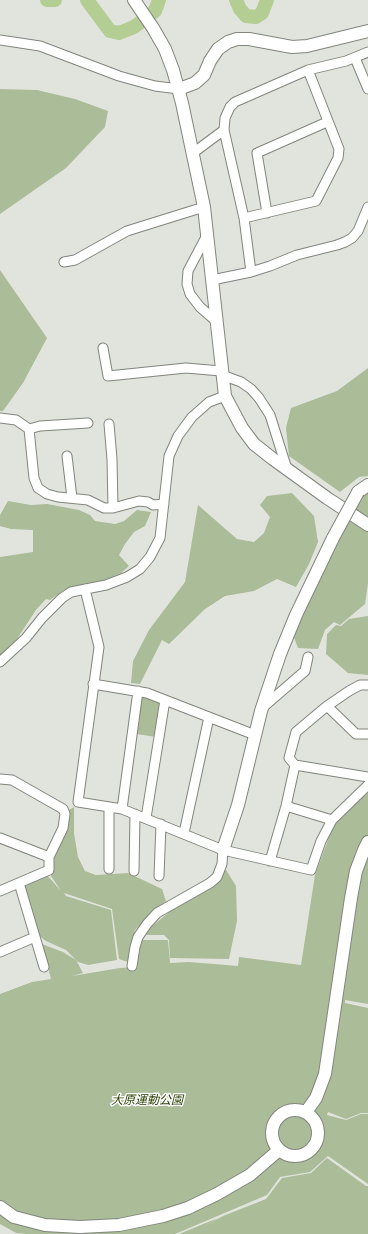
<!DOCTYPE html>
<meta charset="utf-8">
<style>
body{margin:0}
canvas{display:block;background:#e1e4dc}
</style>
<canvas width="368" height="1234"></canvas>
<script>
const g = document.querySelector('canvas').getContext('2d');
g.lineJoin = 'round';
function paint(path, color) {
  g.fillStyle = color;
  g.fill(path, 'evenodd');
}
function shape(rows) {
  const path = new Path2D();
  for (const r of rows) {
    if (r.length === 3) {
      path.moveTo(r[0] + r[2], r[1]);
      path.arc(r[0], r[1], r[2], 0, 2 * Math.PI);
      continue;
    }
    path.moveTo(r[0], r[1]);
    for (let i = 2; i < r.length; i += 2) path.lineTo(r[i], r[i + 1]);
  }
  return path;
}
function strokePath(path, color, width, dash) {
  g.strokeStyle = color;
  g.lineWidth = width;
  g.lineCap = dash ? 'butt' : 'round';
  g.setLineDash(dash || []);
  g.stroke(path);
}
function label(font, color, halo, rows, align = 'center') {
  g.font = font + ' "Playfair Display","Noto Sans JP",serif';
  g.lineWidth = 3;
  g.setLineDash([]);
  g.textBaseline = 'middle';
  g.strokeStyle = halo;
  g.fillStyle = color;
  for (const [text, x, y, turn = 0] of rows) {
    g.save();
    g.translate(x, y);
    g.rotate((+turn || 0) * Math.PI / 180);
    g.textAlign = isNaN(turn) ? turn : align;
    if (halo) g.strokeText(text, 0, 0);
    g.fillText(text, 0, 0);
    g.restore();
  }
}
const green = shape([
 [0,89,37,90,75,99,108,111,105,127,66,168,0,214],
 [0,270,47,338,23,383,3,411,0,411],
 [368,368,368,476,359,477,340,492,289,456,286,428,291,408,337,391],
 [368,491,368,519,353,509,362,494],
 [292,493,314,516,318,542,309,564,296,587,277,579,254,591,225,596,205,609,169,644,162,640,140,684,131,683,133,661,149,630,185,582,198,505,237,539,254,542,264,533,270,517,260,505,267,496],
 [8,501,31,505,47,504,79,510,90,515,95,521,115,524,124,521,137,510,151,512,145,526,134,532,125,544,119,555,129,566,121,573,100,582,64,590,50,600,46,599,36,610,11,648,0,658,0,557,33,552,33,530,11,529,0,526,0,515],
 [349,517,368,530,368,583,365,604,340,625,334,622,325,630,318,649,298,648,292,632],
 [368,616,368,675,348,673,326,654,327,634,336,625,341,626,349,619],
 [141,696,155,699,161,702,156,737,137,734],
 [368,793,368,1004,345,1000,345,1003,368,1008,368,1113,361,1113,346,1119,328,1112,327,1115,346,1120,361,1114,368,1114,368,1184,328,1156,310,1172,280,1177,267,1195,175,1234,26,1234,16,1233,0,1224,0,994,32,982,51,979,42,944,63,952,76,960,83,973,72,976,120,968,135,967,141,940,168,940,170,963,189,962,238,966,239,957,301,965,315,875,336,818],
 [74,807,74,833,78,857,85,871,96,875,128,873,162,889,166,901,151,913,135,930,128,962,119,959,112,909,64,893,66,896,111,910,117,960,88,965,78,962,66,950,46,941,37,934,22,886,47,875,61,891,51,876,53,855,67,831,69,810],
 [226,870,236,886,237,921,229,959,170,958,169,940,164,935,146,935,152,926,172,910,216,883],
 [327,1158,366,1186,368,1186,368,1234,179,1234,218,1218,204,1226,223,1216,266,1199,282,1178,311,1173]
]);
const river = shape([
 [47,0,55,0],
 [87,0,110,31,119,33,134,27,155,11,159,0],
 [236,0,240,9,246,16,256,17,262,13,267,0]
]);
const street = shape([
 [0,40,40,46,119,76,155,86,179,89],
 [355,58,368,89],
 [193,153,224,130],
 [267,213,257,153,327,122],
 [244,218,316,201,338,158,339,149,308,70],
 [207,235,188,271,187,284,190,294,200,307,216,321],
 [64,262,75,260,127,231,204,207],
 [251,272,244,218,224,130,225,118,230,107,235,102,308,70,346,61,368,52],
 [212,280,251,272,270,266,297,255,337,245,345,242,352,238,358,231,368,207],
 [103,348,108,376,186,368,221,371],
 [222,375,241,382,251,389,259,398,270,415,287,469],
 [0,418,16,420,29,429,34,478,38,488,47,494,58,497,88,500,104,508,113,508,139,501,148,502,153,505,164,504],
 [109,424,112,459,113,508],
 [29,429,40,426,88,423],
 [67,456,72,498],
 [85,589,99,647,78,802,122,809,223,850,311,870,321,841,332,820,368,785],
 [0,662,26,638,42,618,62,598,71,592,106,585,127,577,140,569,150,557,160,538,169,456,178,436,192,417,209,402,225,396],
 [93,684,147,693,255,735],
 [368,685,360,685,349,691,327,706,296,732,289,758,295,765,368,777],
 [327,706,356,734,368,734],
 [262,708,305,671,308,657],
 [0,779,12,780,63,809,65,814,63,828,49,857,49,870,0,891],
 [286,806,332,820],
 [122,809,138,691],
 [146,818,165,700],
 [184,833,209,717],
 [0,838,49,857],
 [270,861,286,806,295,765],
 [109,869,109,807],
 [134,871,135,814],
 [159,876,161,824],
 [19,883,44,967],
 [0,952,35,937],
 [132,966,135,947,138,937,147,924,157,913,210,883,217,877,222,864,223,850]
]);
const secondary = shape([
 [134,0,153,28,165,49,173,70,182,103,204,207,225,396,242,428,254,444,273,459,327,498,368,525],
 [179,89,195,83,204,75,210,61,218,49,228,42,237,39,249,39,292,47,307,46,368,31],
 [358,492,368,485],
 [223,850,238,805,261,711,280,654,296,615,333,538],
 [295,1133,23],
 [306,1112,316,1098,325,1074,351,898,356,871,364,850,368,842],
 [0,1207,14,1217,45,1225,80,1227,119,1225,163,1216,188,1208,217,1194,250,1175,279,1150]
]);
const secondaryBridge = shape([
 [333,538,358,492]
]);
const parkNames = [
 ["大原運動公園",147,1100]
];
paint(green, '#abbc98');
strokePath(river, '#b3cd93', 14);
strokePath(street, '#81857d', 11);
strokePath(secondary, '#81857d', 14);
strokePath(street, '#fff', 9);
strokePath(secondary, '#fff', 12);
strokePath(secondaryBridge, '#81857d', 14, []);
strokePath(secondaryBridge, '#fff', 12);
label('italic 12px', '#2b4100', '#fff', parkNames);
</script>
